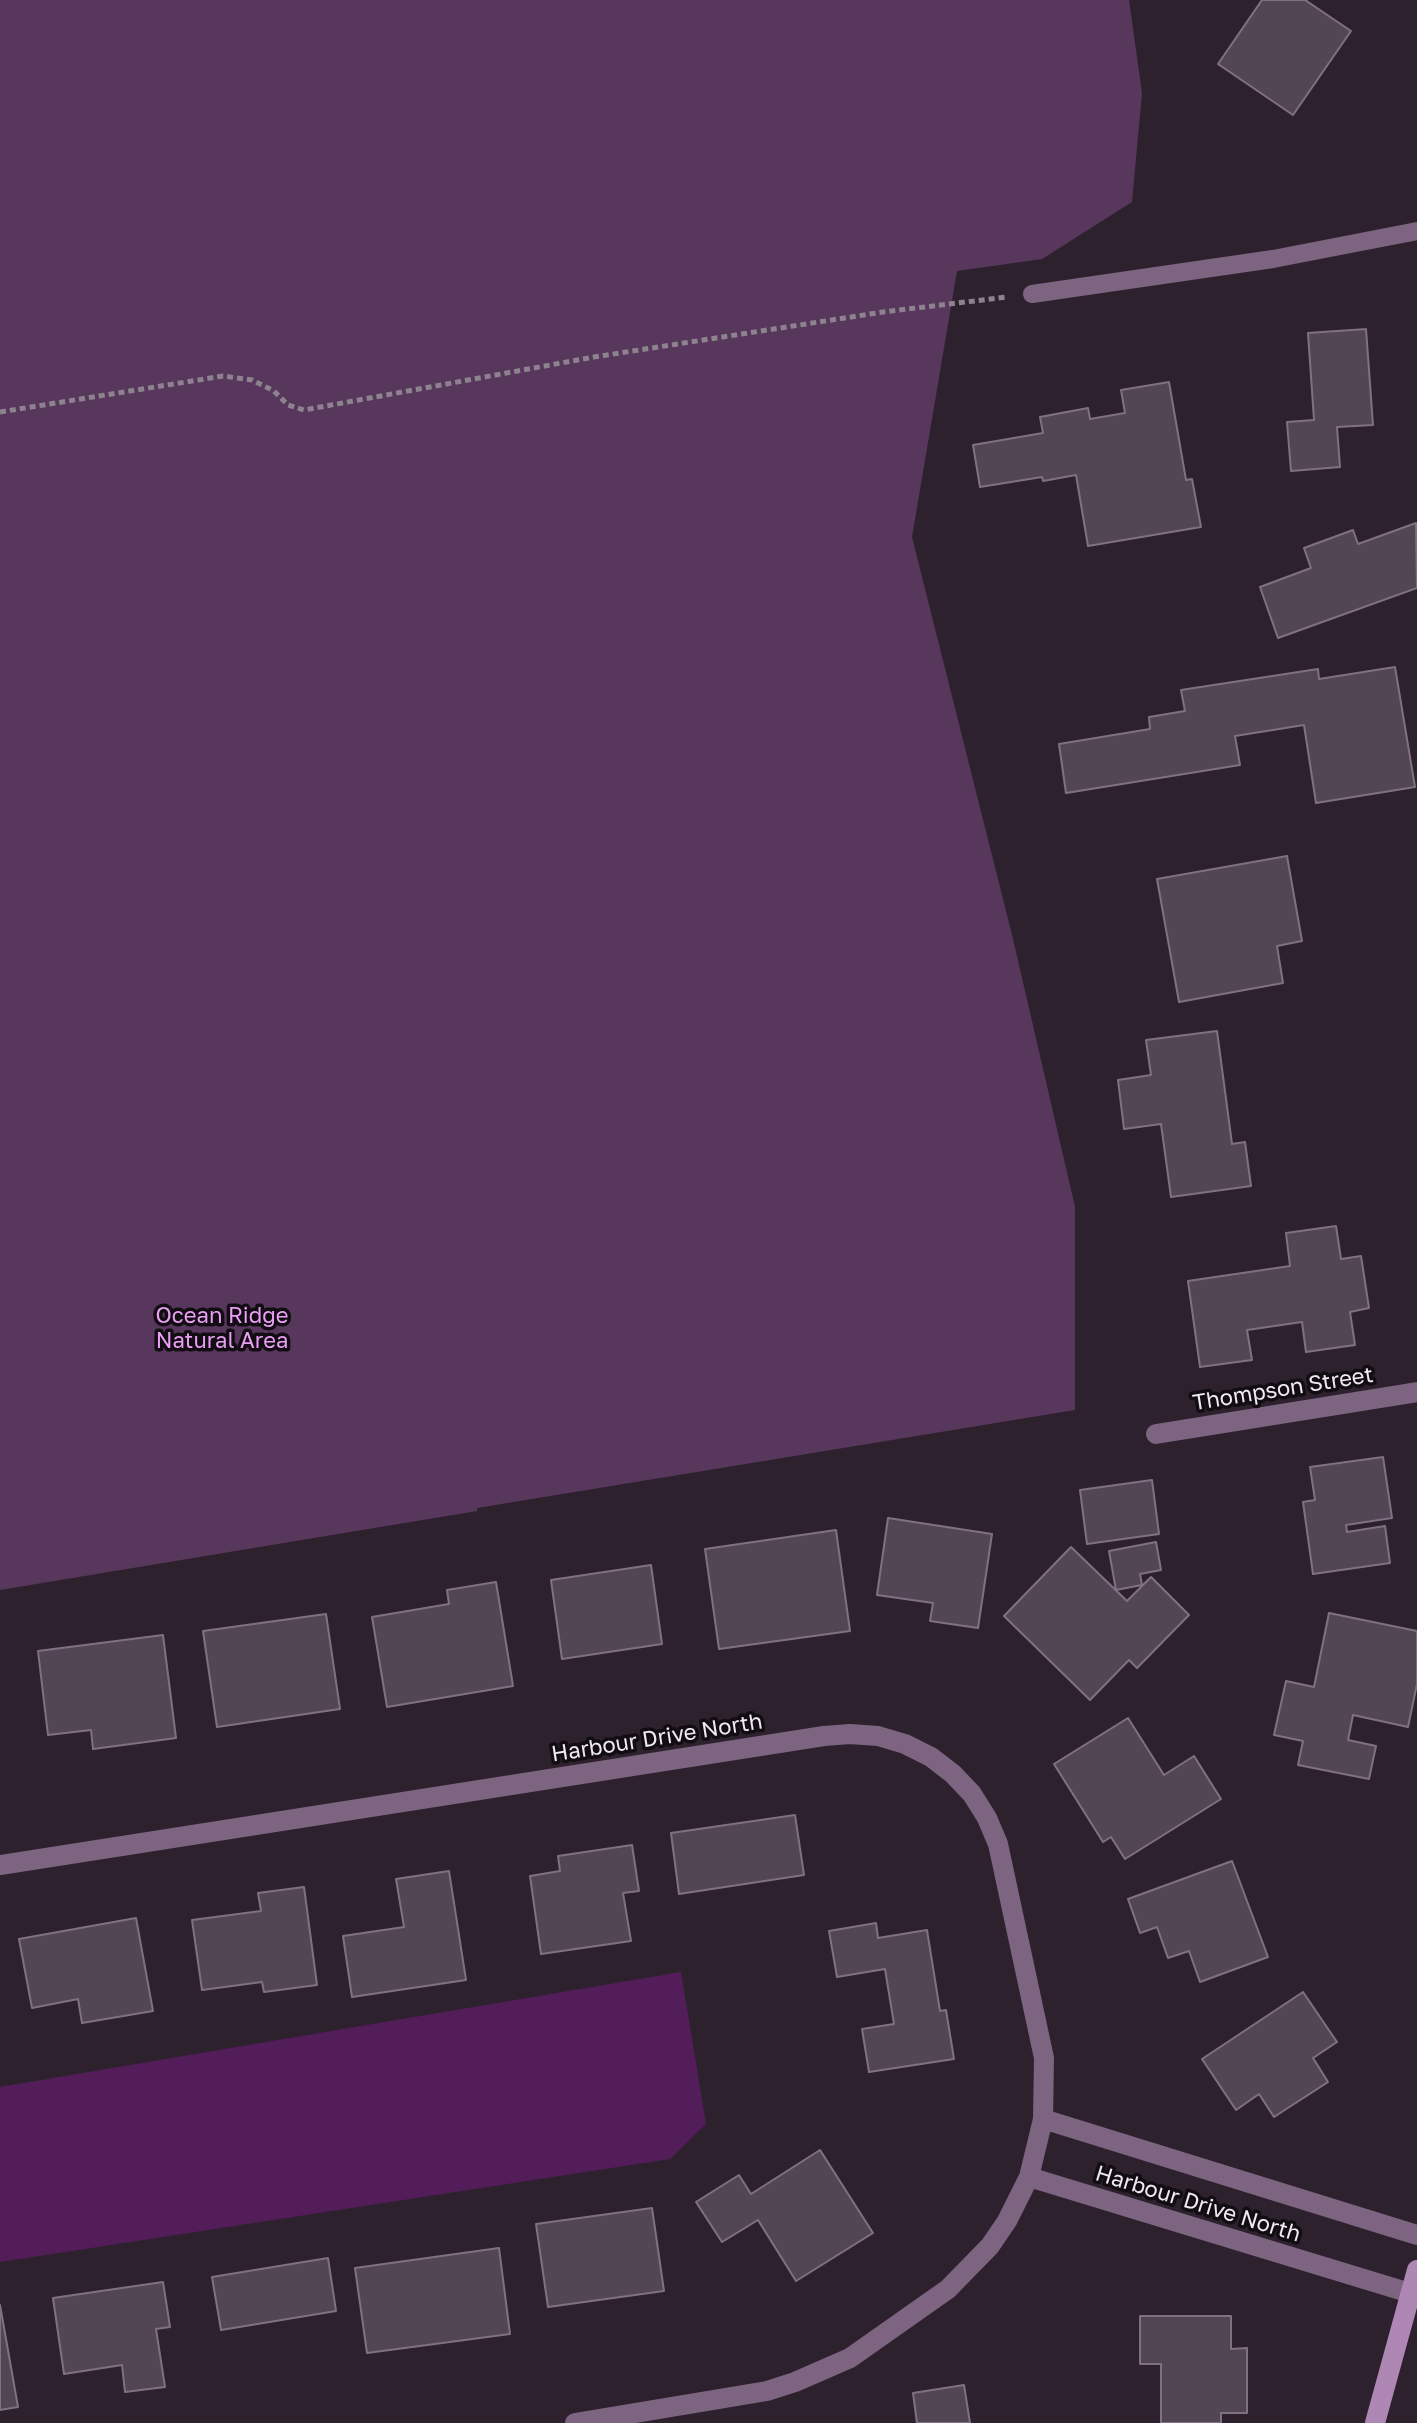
<!DOCTYPE html>
<style>
body{margin:0}
canvas{display:block;background:#2d212e}
</style>
<canvas width="1417" height="2423"></canvas>
<script>
const g = document.querySelector('canvas').getContext('2d');
g.lineJoin = 'round';
function paint(path, color) {
  g.fillStyle = color;
  g.fill(path, 'evenodd');
}
function shape(rows) {
  const path = new Path2D();
  for (const r of rows) {
    path.moveTo(r[0], r[1]);
    for (let i = 2; i < r.length; i += 2) path.lineTo(r[i], r[i + 1]);
  }
  return path;
}
function strokePath(path, color, width, dash) {
  g.strokeStyle = color;
  g.lineWidth = width;
  g.lineCap = dash ? 'butt' : 'round';
  g.setLineDash(dash || []);
  g.stroke(path);
}
function label(font, color, halo, rows, align = 'center') {
  g.font = font + ' "Golos Text",sans-serif';
  g.lineWidth = 7;
  g.setLineDash([]);
  g.textBaseline = 'middle';
  g.strokeStyle = halo;
  g.fillStyle = color;
  for (const [text, x, y, turn = 0] of rows) {
    g.save();
    g.translate(x, y);
    g.rotate((+turn || 0) * Math.PI / 180);
    g.textAlign = isNaN(turn) ? turn : align;
    if (halo) g.strokeText(text, 0, 0);
    g.fillText(text, 0, 0);
    g.restore();
  }
}
const green = shape([
 [0,0,1129,0,1142,93,1132,202,1042,259,957,271,912,537,1013,939,1075,1207,1075,1410,477,1508,477,1511,0,1590]
]);
const water = shape([
 [681,1972,706,2124,670,2159,0,2262,0,2087]
]);
const building = shape([
 [1262,0,1305,0,1351,31,1293,115,1218,64,1262,0],
 [1366,329,1373,425,1337,427,1340,467,1291,471,1287,422,1314,420,1308,333,1366,329],
 [1169,382,1186,480,1192,479,1201,527,1088,546,1076,475,1043,481,1042,477,980,487,973,445,1043,433,1040,417,1088,408,1090,419,1125,413,1121,390,1169,382],
 [1416,523,1417,588,1278,638,1260,587,1311,568,1304,548,1353,530,1358,544,1416,523],
 [1395,667,1415,787,1316,803,1304,725,1235,736,1240,765,1066,793,1059,744,1150,729,1149,717,1185,711,1181,690,1318,669,1319,679,1395,667],
 [1287,856,1302,941,1277,946,1283,983,1179,1002,1157,879,1287,856],
 [1217,1031,1232,1144,1245,1142,1251,1186,1171,1197,1161,1124,1124,1129,1118,1080,1151,1075,1146,1040,1217,1031],
 [1336,1226,1341,1259,1361,1256,1369,1308,1350,1312,1355,1345,1306,1352,1302,1322,1247,1330,1252,1360,1200,1367,1188,1281,1290,1266,1286,1233,1336,1226],
 [1383,1457,1392,1518,1346,1525,1347,1532,1385,1526,1390,1563,1313,1574,1303,1502,1315,1500,1310,1467,1383,1457],
 [1152,1480,1159,1534,1087,1544,1080,1490,1152,1480],
 [888,1518,992,1534,978,1628,930,1621,933,1603,877,1595,888,1518],
 [836,1530,850,1631,719,1649,705,1549,836,1530],
 [1156,1542,1161,1570,1140,1574,1142,1585,1116,1590,1109,1551,1156,1542],
 [1071,1547,1127,1601,1151,1577,1189,1615,1137,1668,1129,1660,1090,1700,1004,1616,1071,1547],
 [651,1565,662,1644,562,1659,551,1580,651,1565],
 [496,1582,513,1686,387,1707,372,1617,449,1604,447,1590,496,1582],
 [1329,1613,1417,1631,1417,1684,1408,1727,1353,1715,1348,1740,1376,1746,1369,1779,1298,1765,1303,1741,1274,1735,1286,1681,1314,1687,1329,1613],
 [326,1614,340,1709,217,1727,203,1631,326,1614],
 [163,1635,176,1738,93,1749,91,1730,48,1735,38,1651,163,1635],
 [1128,1718,1164,1775,1194,1756,1221,1799,1125,1859,1111,1837,1103,1842,1054,1764,1128,1718],
 [795,1815,804,1875,679,1894,671,1833,795,1815],
 [632,1845,639,1891,623,1893,631,1941,541,1954,530,1876,560,1871,558,1856,632,1845],
 [1232,1861,1268,1957,1200,1982,1189,1951,1168,1958,1157,1927,1140,1933,1128,1899,1232,1861],
 [449,1871,466,1980,352,1997,343,1936,404,1927,396,1879,449,1871],
 [304,1887,317,1985,264,1992,262,1982,202,1990,192,1920,261,1911,258,1893,304,1887],
 [136,1918,153,2011,82,2023,78,1999,32,2008,19,1939,136,1918],
 [876,1923,878,1938,927,1930,940,2011,946,2010,954,2059,869,2072,862,2029,894,2024,885,1969,837,1977,829,1931,876,1923],
 [1303,1992,1337,2042,1313,2058,1328,2082,1274,2117,1259,2094,1236,2110,1202,2059,1303,1992],
 [820,2150,873,2233,796,2281,758,2220,722,2242,696,2202,739,2175,751,2194,820,2150],
 [652,2208,664,2291,548,2307,536,2224,652,2208],
 [499,2248,510,2334,367,2353,355,2268,499,2248],
 [328,2258,336,2311,221,2330,212,2277,328,2258],
 [163,2282,170,2327,156,2329,165,2387,125,2392,122,2365,64,2374,53,2298,163,2282],
 [0,2305,18,2407,0,2410,0,2305],
 [1140,2316,1231,2316,1231,2349,1247,2348,1247,2413,1221,2413,1221,2423,1161,2423,1161,2364,1140,2364,1140,2316],
 [964,2385,970,2423,917,2423,913,2393,964,2385]
]);
const path = shape([
 [0,412,223,376,252,380,274,391,288,405,304,410,594,357,883,312,1007,297]
]);
const service = shape([
 [1032,294,1273,259,1417,231]
]);
const minor = shape([
 [1156,1434,1417,1392],
 [0,1865,824,1736,850,1734,878,1736,905,1744,931,1757,953,1774,972,1794,987,1818,998,1844,1044,2058,1043,2119,1029,2177,1007,2221,990,2246,948,2289,850,2358,795,2382,767,2391,575,2423],
 [1043,2119,1417,2235],
 [1029,2177,1410,2293]
]);
const secondary = shape([
 [1375,2423,1417,2270]
]);
const parkNames = [
 ["Ocean Ridge",222,1316],
 ["Natural Area",222,1341]
];
const streetNames = [
 ["Thompson Street",1283,1389,-9],
 ["Harbour Drive North",657,1738,-9],
 ["Harbour Drive North",1198,2204,17]
];
paint(green, '#58375c');
paint(water, '#531d5a');
paint(building, '#524554');
strokePath(building, '#807182', 2);
strokePath(path, '#8d838e', 5, [6, 4]);
strokePath(service, '#7d6480', 18);
strokePath(minor, '#7d6480', 20);
strokePath(secondary, '#af87b4', 20);
label('22px', '#ec9ef6', '#120d13', parkNames);
label('22px', '#f2eaf3', '#120d13', streetNames);
</script>
